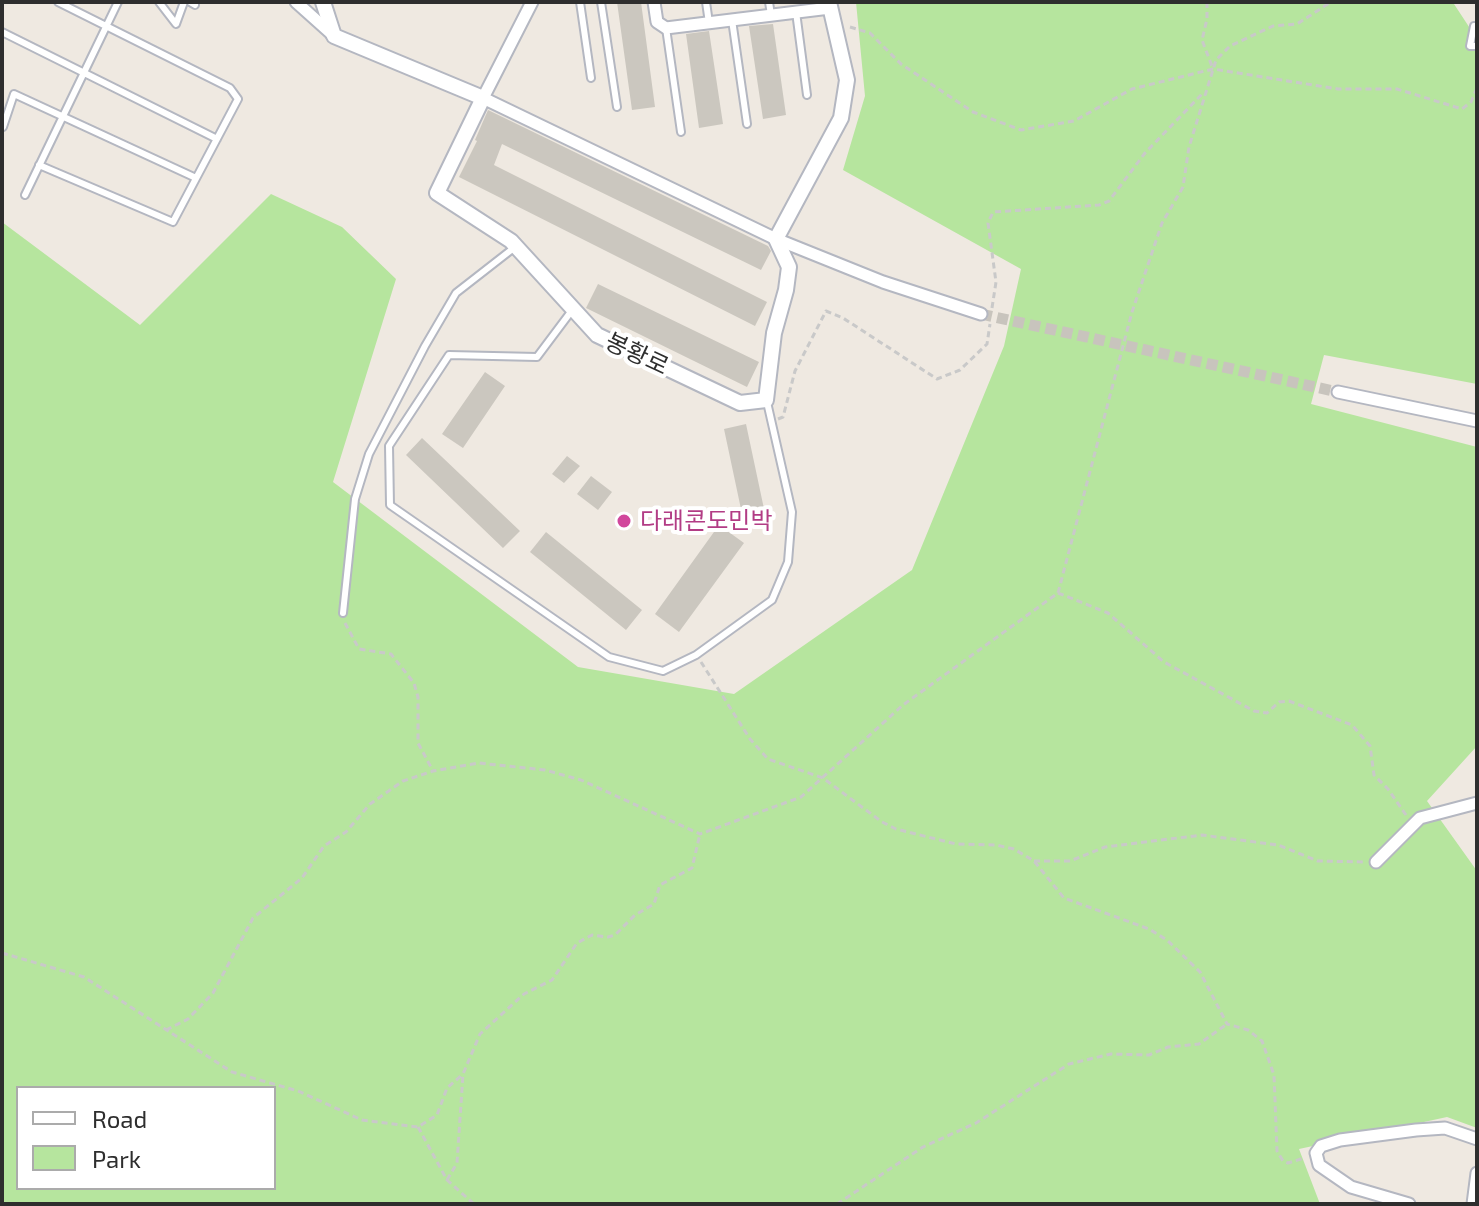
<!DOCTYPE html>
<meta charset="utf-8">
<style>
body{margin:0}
#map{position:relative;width:1479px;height:1206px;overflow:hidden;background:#efe9e1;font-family:"Exo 2",sans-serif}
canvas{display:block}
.frame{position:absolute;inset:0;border:4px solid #2e2e2e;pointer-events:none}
.legend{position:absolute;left:16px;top:1086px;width:260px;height:104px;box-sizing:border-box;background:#fff;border:2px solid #ababab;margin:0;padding:10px 14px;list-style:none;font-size:24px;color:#2e2e2e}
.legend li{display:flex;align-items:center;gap:16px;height:40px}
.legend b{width:40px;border:2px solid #ababab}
</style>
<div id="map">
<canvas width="1479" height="1206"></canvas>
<div class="frame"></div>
<ul class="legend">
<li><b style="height:10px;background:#fff"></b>Road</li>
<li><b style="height:22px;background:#b6e59e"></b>Park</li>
</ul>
</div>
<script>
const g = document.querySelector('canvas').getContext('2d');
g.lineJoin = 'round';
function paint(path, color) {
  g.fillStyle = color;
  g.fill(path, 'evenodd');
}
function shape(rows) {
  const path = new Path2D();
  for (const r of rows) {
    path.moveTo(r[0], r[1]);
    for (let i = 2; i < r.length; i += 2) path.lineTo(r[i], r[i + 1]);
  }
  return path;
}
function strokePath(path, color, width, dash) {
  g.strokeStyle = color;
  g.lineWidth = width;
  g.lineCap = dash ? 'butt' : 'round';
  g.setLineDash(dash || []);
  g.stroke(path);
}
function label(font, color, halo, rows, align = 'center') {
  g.font = font + ' "Exo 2","Noto Sans KR",sans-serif';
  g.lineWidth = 8;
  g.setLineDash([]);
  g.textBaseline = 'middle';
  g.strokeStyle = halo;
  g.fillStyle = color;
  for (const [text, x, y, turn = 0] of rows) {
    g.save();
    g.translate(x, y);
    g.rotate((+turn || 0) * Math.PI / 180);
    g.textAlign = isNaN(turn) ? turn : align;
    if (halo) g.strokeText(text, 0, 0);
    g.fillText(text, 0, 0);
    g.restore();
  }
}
const green = shape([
 [856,2,1455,2,1454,4,1477,39,1477,384,1324,355,1311,404,1477,447,1477,746,1427,801,1477,871,1477,1128,1447,1117,1299,1149,1320,1204,2,1204,2,222,140,325,271,194,342,227,396,279,333,482,578,667,734,694,912,570,1004,346,1021,269,843,170,865,96],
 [18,1088,274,1088,274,1188,18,1188]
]);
const building = shape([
 [617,2,641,2,655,107,632,110],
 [773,24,786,115,763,119,749,26],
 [709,31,723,124,699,128,686,34],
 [488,110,768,246,771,251,761,270,502,144,494,165,767,302,755,326,459,177,477,141,475,140],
 [598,284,759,362,747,387,586,308],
 [485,372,505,386,463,448,442,434],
 [746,424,767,523,745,528,724,429],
 [422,438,520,531,503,548,406,455],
 [567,456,580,466,564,483,552,474],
 [591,476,612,492,598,510,577,494],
 [719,525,744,543,679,632,655,614],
 [546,532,642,610,626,630,530,552]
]);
const minorTunnel = shape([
 [981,314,1338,392]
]);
const path = shape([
 [1207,2,1207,19,1202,40,1213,69],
 [850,27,870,33,901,64,973,112,1021,130,1074,121,1132,89,1213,69,1338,89,1397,89,1462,109,1471,102,1477,88],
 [992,308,996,282,988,223,993,212,1099,205,1109,201,1145,153,1204,92],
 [778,419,783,417,795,371,826,311,843,318,937,379,960,370,987,344,990,324],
 [1058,593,1108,613,1164,662,1254,711,1267,713,1279,702,1289,701,1352,725,1370,746,1374,775,1388,789,1406,815],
 [345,623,359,649,391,654,414,683,418,697,418,743,433,771],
 [701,662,750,739,768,759,823,778,882,822,896,829,956,844,996,845,1014,849,1034,861,1064,898,1149,929,1167,940,1200,972,1227,1024,1248,1030,1262,1041,1274,1075,1277,1151,1283,1161,1288,1163,1304,1158],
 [1034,861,1070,861,1105,847,1202,835,1278,845,1318,861,1365,862],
 [2,953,84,977,232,1072,298,1091,362,1120,418,1127,437,1115,447,1088,463,1074],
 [166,1030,188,1019,213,993,253,918,302,878,324,846,346,832,370,804,403,781,433,771,479,763,545,770,581,780,700,834,801,797,903,705,1058,593,1132,312,1162,223,1183,187,1189,147,1216,60,1230,46,1273,26,1297,24,1331,2],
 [418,1127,447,1180,474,1204],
 [447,1180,457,1163,463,1074,480,1034,524,994,552,980,577,943,592,935,608,937,615,935,635,915,654,904,660,885,692,868,700,834],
 [837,1204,923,1147,976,1123,1069,1064,1111,1054,1149,1055,1168,1047,1199,1044,1227,1024]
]);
const service = shape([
 [159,2,176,24,184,2],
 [190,2,195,5],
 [580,2,591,78],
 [601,2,617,107],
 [706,2,709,23],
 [769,2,771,15],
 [796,12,807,95],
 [732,20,747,124],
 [1474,26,1470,46,1477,46],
 [666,28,681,132],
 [2,32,217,139],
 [3,127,14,94,196,178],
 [39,165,173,222,238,99,230,88,58,2],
 [25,195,118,2],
 [573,309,537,357,449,355,389,446,390,505,609,657,663,671,696,655,772,600,788,562,792,512,767,402],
 [343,613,355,499,369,454,425,346,456,293,515,247]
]);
const minor = shape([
 [296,2,334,36],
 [532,2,483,98,776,239,883,282,981,314],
 [654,2,657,22,666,28,830,8],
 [1338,392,1477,421],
 [1376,862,1420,818,1477,803],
 [1409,1204,1351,1187,1319,1165,1316,1153,1321,1146,1340,1140,1416,1130,1445,1128,1477,1139],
 [1473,1204,1477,1173]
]);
const tertiary = shape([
 [323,2,334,36,483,98,437,193,511,241,597,335,740,403,766,400,774,333,786,290,789,267,776,239,841,118,847,80,829,2]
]);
const markers = [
 [624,521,8,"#d1479c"]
];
const streetNames = [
 ["봉황로",637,354,25]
];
const hotelNames = [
 ["다래콘도민박",640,521]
];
paint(green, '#b6e59e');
paint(building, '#cbc7bf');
strokePath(minorTunnel, '#c8c4bd', 11, [11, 5.5]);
strokePath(service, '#b4b7c1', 10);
strokePath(minor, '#b4b7c1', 15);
strokePath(tertiary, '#b4b7c1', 18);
strokePath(path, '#c9c9c9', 3, [6, 4]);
strokePath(service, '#fff', 6);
strokePath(minor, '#fff', 11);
strokePath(tertiary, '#fff', 14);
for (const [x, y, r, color] of markers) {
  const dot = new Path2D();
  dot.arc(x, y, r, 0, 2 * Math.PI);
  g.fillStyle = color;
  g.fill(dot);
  strokePath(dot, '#fff', 3);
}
label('24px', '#2e2e2e', '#fff', streetNames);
label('24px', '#b23c85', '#fff', hotelNames, 'left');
</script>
